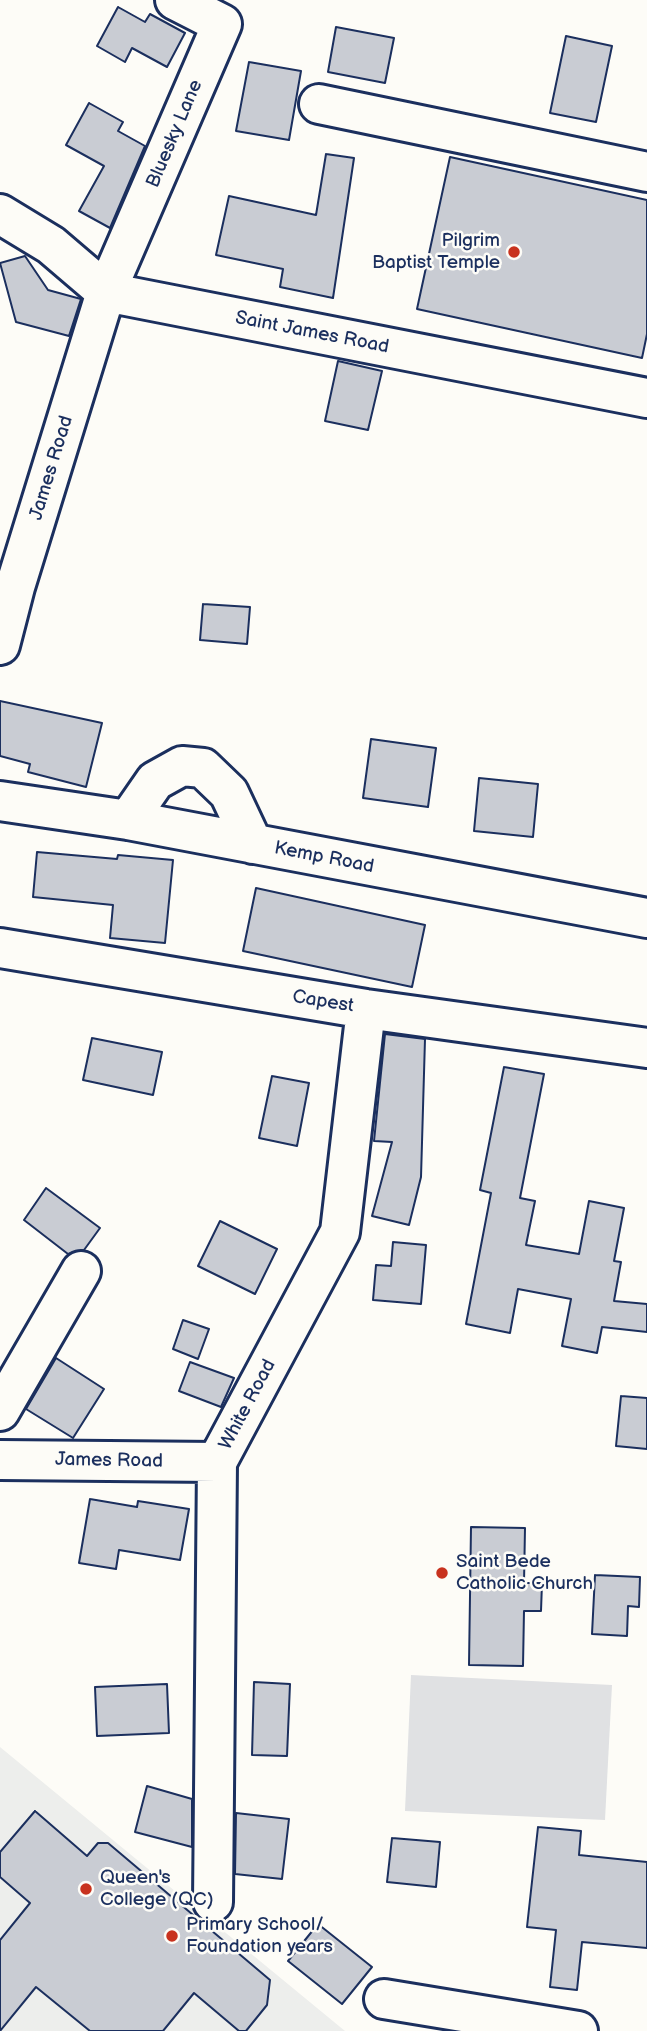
<!DOCTYPE html>
<style>
body{margin:0}
canvas{display:block;background:#fdfcf7}
</style>
<canvas width="647" height="2031"></canvas>
<script>
const g = document.querySelector('canvas').getContext('2d');
g.lineJoin = 'round';
function paint(path, color) {
  g.fillStyle = color;
  g.fill(path, 'evenodd');
}
function shape(rows) {
  const path = new Path2D();
  for (const r of rows) {
    path.moveTo(r[0], r[1]);
    for (let i = 2; i < r.length; i += 2) path.lineTo(r[i], r[i + 1]);
  }
  return path;
}
function strokePath(path, color, width, dash) {
  g.strokeStyle = color;
  g.lineWidth = width;
  g.lineCap = dash ? 'butt' : 'round';
  g.setLineDash(dash || []);
  g.stroke(path);
}
function label(font, color, halo, rows, align = 'center') {
  g.font = font + ' "Balsamiq Sans",sans-serif';
  g.lineWidth = 5;
  g.setLineDash([]);
  g.textBaseline = 'middle';
  g.strokeStyle = halo;
  g.fillStyle = color;
  for (const [text, x, y, turn = 0] of rows) {
    g.save();
    g.translate(x, y);
    g.rotate((+turn || 0) * Math.PI / 180);
    g.textAlign = isNaN(turn) ? turn : align;
    if (halo) g.strokeText(text, 0, 0);
    g.fillText(text, 0, 0);
    g.restore();
  }
}
const built = shape([
 [0,1747,345,2031,0,2031]
]);
const green = shape([
 [411,1675,612,1685,605,1820,405,1811]
]);
const building = shape([
 [118,7,145,22,150,14,185,33,167,67,132,48,125,62,97,46,118,7],
 [336,27,394,38,385,83,328,72,336,27],
 [566,36,612,46,596,122,550,113,566,36],
 [249,62,301,71,289,140,236,131,249,62],
 [89,103,123,122,118,131,145,146,110,228,79,211,104,166,66,145,89,103],
 [326,154,354,158,333,298,280,287,283,269,216,255,229,196,316,215,326,154],
 [450,157,647,200,647,334,642,358,417,309,450,157],
 [25,256,48,290,81,299,69,336,16,322,0,263,25,256],
 [338,361,382,371,368,430,325,421,338,361],
 [203,604,250,607,247,644,200,640,203,604],
 [0,701,102,723,86,787,28,772,30,764,0,756,0,701],
 [371,739,436,748,428,807,363,798,371,739],
 [479,778,538,784,533,837,474,831,479,778],
 [37,852,117,859,118,855,173,860,165,943,110,938,113,905,33,897,37,852],
 [256,888,425,925,412,987,243,951,256,888],
 [385,1034,425,1039,421,1177,409,1225,372,1216,392,1142,374,1141,385,1034],
 [92,1038,162,1052,153,1095,83,1080,92,1038],
 [504,1067,544,1074,520,1198,535,1201,526,1245,579,1254,589,1201,624,1208,614,1261,621,1262,614,1301,647,1304,647,1332,602,1327,597,1353,562,1346,571,1299,518,1289,510,1333,466,1324,491,1193,480,1190,504,1067],
 [272,1076,309,1083,297,1146,259,1138,272,1076],
 [46,1188,100,1228,84,1250,68,1254,24,1220,46,1188],
 [220,1221,277,1249,255,1294,198,1266,220,1221],
 [393,1242,426,1245,421,1304,373,1300,376,1265,391,1266,393,1242],
 [183,1320,209,1329,198,1359,173,1349,183,1320],
 [56,1358,104,1389,73,1438,26,1409,56,1358],
 [190,1362,234,1378,221,1407,179,1391,190,1362],
 [621,1396,647,1398,647,1449,616,1446,621,1396],
 [90,1499,137,1507,138,1501,189,1509,180,1560,119,1550,116,1569,79,1563,90,1499],
 [471,1527,525,1528,524,1583,542,1583,541,1611,524,1611,523,1666,469,1665,471,1527],
 [595,1575,640,1577,639,1607,628,1606,627,1636,592,1634,595,1575],
 [254,1682,290,1684,287,1756,252,1755,254,1682],
 [167,1684,169,1733,97,1736,95,1687,167,1684],
 [147,1786,192,1799,192,1847,135,1832,147,1786],
 [35,1811,87,1856,98,1843,108,1843,270,1980,267,2005,246,2031,239,2031,194,1993,163,2031,90,2031,36,1987,0,2031,0,1940,30,1903,0,1877,0,1852,35,1811],
 [236,1813,289,1819,282,1879,235,1874,236,1813],
 [538,1827,581,1831,579,1855,647,1862,647,1948,582,1942,577,1990,550,1987,556,1930,527,1927,538,1827],
 [392,1838,440,1842,436,1887,387,1882,392,1838],
 [318,1924,372,1967,342,2004,288,1961,318,1924]
]);
const minor = shape([
 [319,104,647,172],
 [0,214,51,245,106,292,647,398],
 [0,645,15,587,106,292,222,24,175,0],
 [0,801,128,820,647,918],
 [128,820,155,781,182,766,203,768,229,793,253,844],
 [0,948,366,1009,647,1048],
 [0,1411,81,1271],
 [0,1460,217,1462],
 [213,1902,217,1462,340,1232,366,1009],
 [384,1999,578,2031]
]);
const markers = [
 [514,252,7,"#c8321e"],
 [442,1573,7,"#c8321e"],
 [86,1889,7,"#c8321e"],
 [172,1936,7,"#c8321e"]
];
const streetNames = [
 ["Bluesky Lane",175,134,-67],
 ["Saint James Road",312,333,11],
 ["James Road",52,468,-73],
 ["Kemp Road",324,858,11],
 ["Capest",323,1002,9],
 ["White Road",248,1405,-62],
 ["James Road",109,1461,1]
];
const poiNames = [
 ["Pilgrim",500,241,"right"],
 ["Baptist Temple",500,263,"right"],
 ["Saint Bede",456,1562],
 ["Catholic Church",456,1584],
 ["Queen's",100,1878],
 ["College (QC)",100,1900],
 ["Primary School/",186,1925],
 ["Foundation years",186,1947]
];
paint(built, '#edeeec');
paint(green, '#e0e1e3');
paint(building, '#c9ccd3');
strokePath(building, '#1b2f5e', 2);
strokePath(minor, '#1b2f5e', 44);
strokePath(minor, '#fdfcf7', 38);
for (const [x, y, r, color] of markers) {
  const dot = new Path2D();
  dot.arc(x, y, r, 0, 2 * Math.PI);
  g.fillStyle = color;
  g.fill(dot);
  strokePath(dot, '#fdfcf7', 2.5);
}
label('19px', '#1b2f5e', '#fdfcf7', streetNames);
label('19px', '#1b2f5e', '#fdfcf7', poiNames, 'left');
</script>
